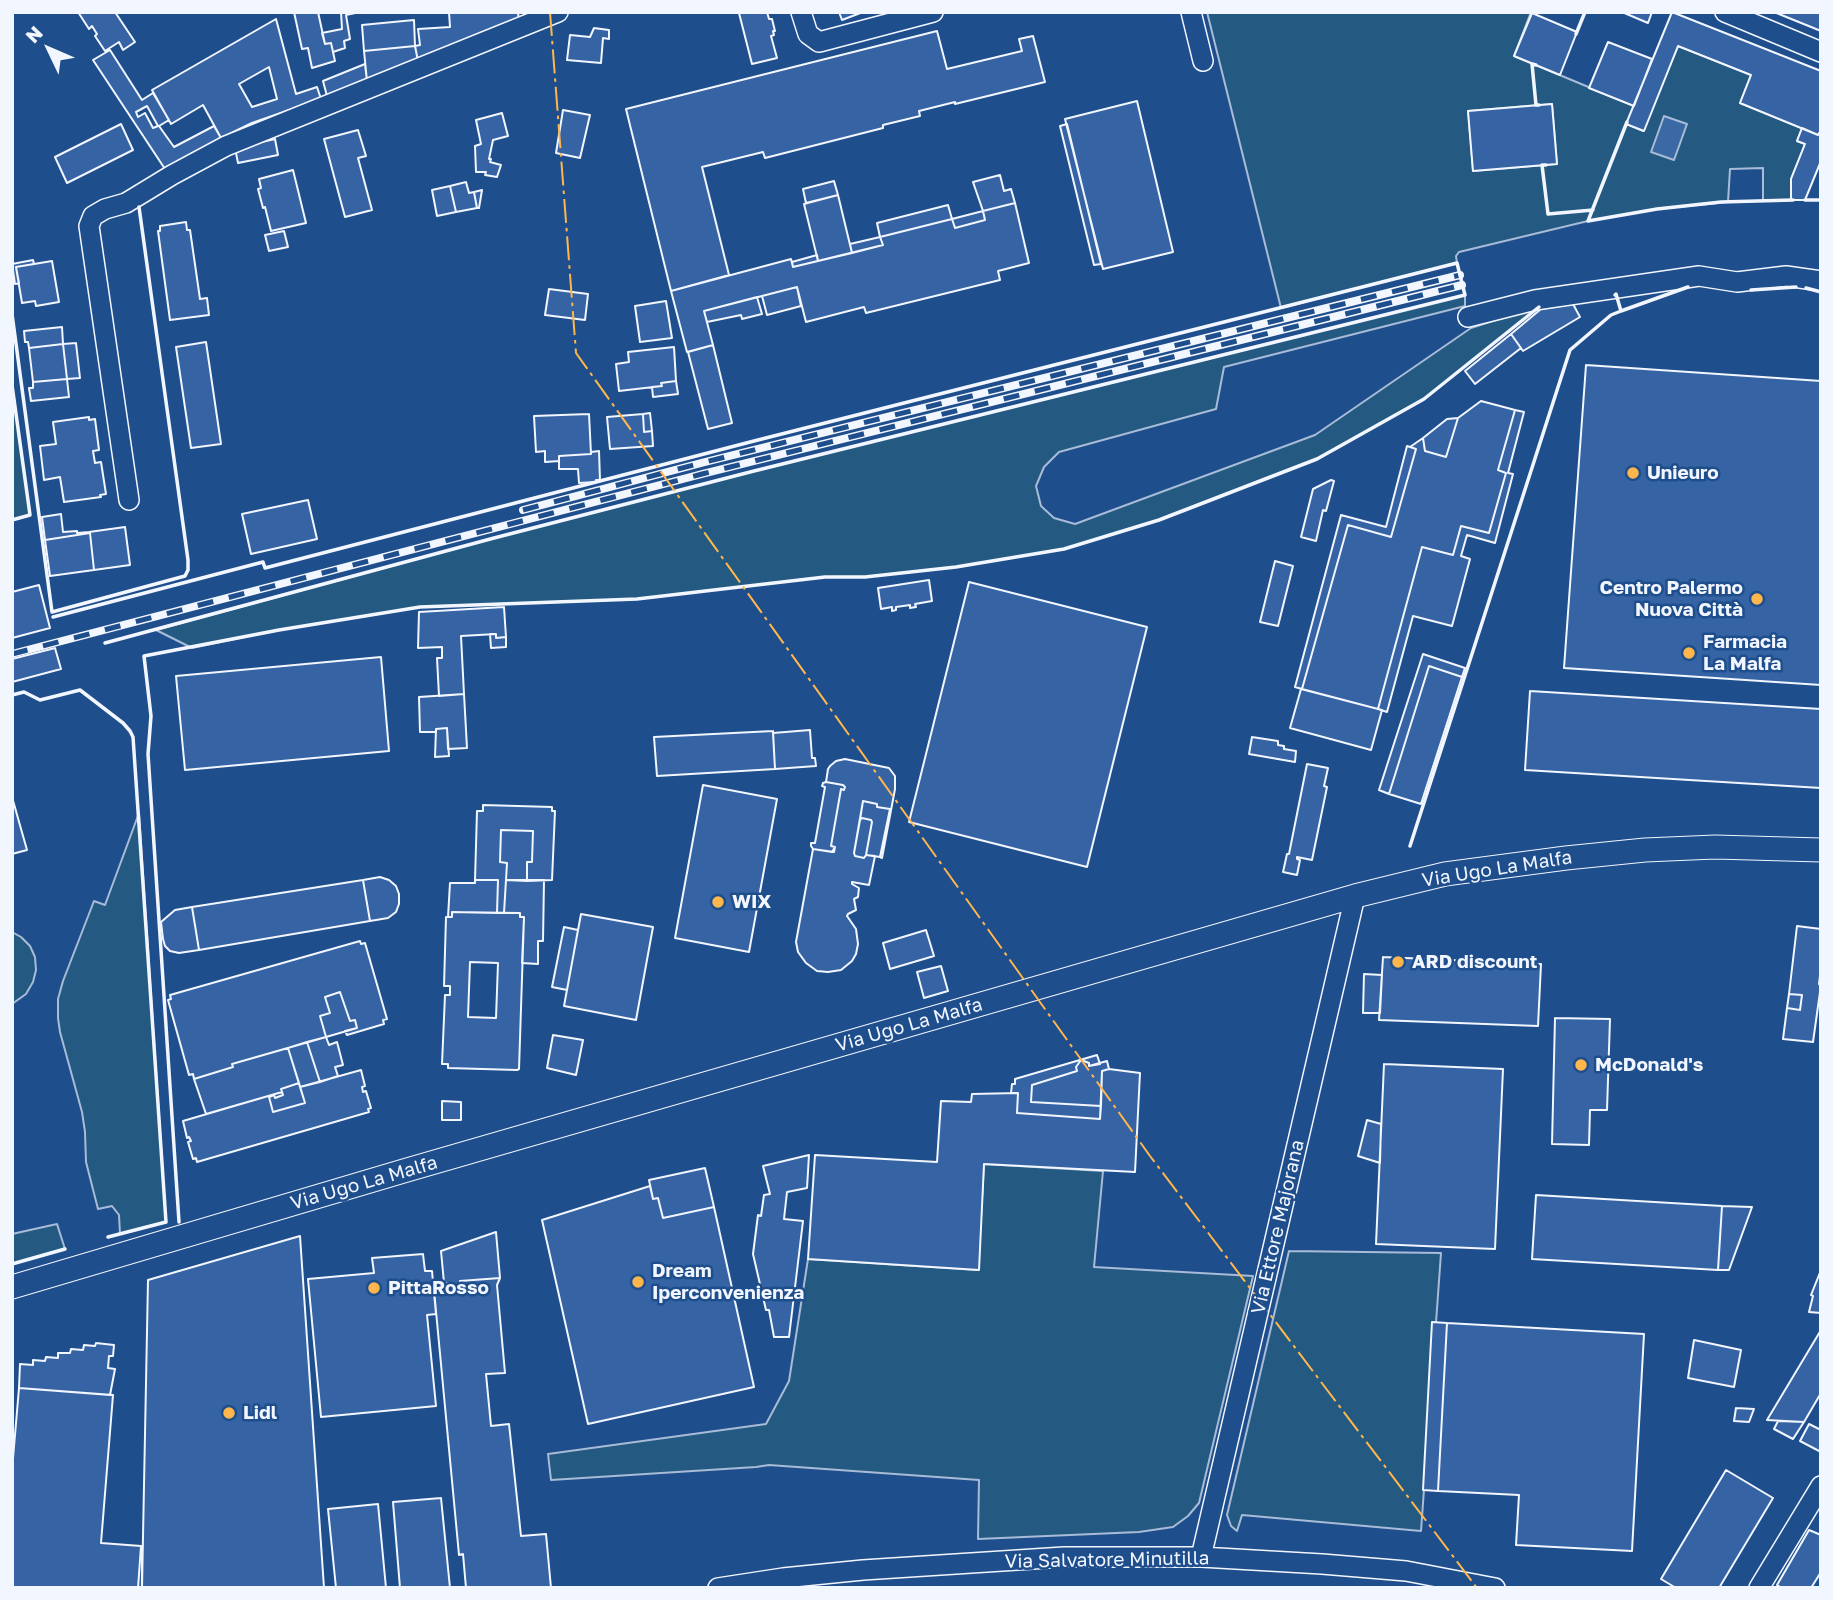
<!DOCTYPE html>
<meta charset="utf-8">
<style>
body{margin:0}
#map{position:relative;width:1833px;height:1600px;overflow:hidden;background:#1f4e8c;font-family:"Golos Text",sans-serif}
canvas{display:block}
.frame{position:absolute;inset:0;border:14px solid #f2f6ff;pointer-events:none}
.north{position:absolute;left:14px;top:14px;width:70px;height:70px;-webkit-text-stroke:5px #1f4e8c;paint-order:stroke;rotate:314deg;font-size:19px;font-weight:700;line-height:28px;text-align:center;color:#f2f6ff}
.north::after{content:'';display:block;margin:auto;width:24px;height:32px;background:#f2f6ff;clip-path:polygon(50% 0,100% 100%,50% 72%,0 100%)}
</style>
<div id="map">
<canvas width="1833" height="1600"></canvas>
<div class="frame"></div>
<div class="north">N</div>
</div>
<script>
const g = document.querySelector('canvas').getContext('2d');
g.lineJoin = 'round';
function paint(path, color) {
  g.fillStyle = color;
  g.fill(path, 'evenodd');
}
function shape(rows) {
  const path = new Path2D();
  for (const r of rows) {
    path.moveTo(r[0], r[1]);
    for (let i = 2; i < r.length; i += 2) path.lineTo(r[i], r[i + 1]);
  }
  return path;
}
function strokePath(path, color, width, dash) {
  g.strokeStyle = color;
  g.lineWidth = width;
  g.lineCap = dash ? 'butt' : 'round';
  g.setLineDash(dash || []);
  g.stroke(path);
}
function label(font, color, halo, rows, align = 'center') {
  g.font = font + ' "Golos Text",sans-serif';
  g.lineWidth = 5;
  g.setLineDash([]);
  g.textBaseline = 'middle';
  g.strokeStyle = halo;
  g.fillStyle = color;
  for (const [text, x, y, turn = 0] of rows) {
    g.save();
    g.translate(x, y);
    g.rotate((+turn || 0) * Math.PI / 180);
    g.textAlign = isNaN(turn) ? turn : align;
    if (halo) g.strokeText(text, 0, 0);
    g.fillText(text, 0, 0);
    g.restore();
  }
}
const green = shape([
 [1207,12,1531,12,1514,56,1634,106,1627,124,1643,131,1678,46,1751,75,1740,103,1802,128,1797,141,1805,144,1791,179,1791,200,1763,200,1763,168,1730,169,1728,202,1657,209,1588,221,1459,252,1456,256,1457,263,1281,308,1207,12],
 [1552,104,1557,164,1473,171,1468,111,1552,104],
 [1465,295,1465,306,1224,367,1216,409,1059,452,1044,467,1036,486,1041,506,1054,518,1075,524,1315,435,1471,328,1542,305,1424,399,1317,459,1159,520,1064,549,956,567,865,577,825,577,637,599,420,607,279,630,192,648,156,630,494,538,754,471,1465,295],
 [12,385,30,515,12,520,12,385],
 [139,813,166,1222,120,1234,119,1215,112,1206,98,1209,86,1162,85,1132,82,1112,60,1032,58,1018,58,999,63,981,94,901,105,905,139,813],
 [12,932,21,937,30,946,35,957,36,970,33,982,26,994,12,1004,12,932],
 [984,1164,1103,1171,1094,1267,1253,1276,1199,1503,1188,1516,1173,1527,1139,1532,978,1539,979,1480,769,1465,756,1467,551,1480,548,1454,766,1424,789,1381,808,1259,978,1270,984,1164],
 [57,1224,65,1249,12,1264,12,1234,57,1224],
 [1289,1251,1441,1253,1421,1531,1242,1515,1237,1531,1231,1526,1227,1515,1289,1251]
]);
const water = shape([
 [1664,116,1687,124,1674,160,1651,152,1664,116]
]);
const building = shape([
 [78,12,115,12,135,42,123,50,119,42,105,51,95,36,97,34,92,26,89,29,78,12],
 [294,12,318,12,325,44,331,43,335,61,312,68,308,48,302,49,294,12],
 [341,12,360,12,346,15,350,39,344,41,345,48,333,52,331,43,325,44,322,33,342,29,341,12],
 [449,12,518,12,519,22,418,61,415,46,420,45,418,29,450,27,449,12],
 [767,12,769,19,772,19,775,31,773,31,774,35,771,36,777,58,752,64,739,13,767,12],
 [839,12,863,12,842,20,839,12],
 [1622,12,1652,12,1648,23,1622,12],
 [1672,12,1821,71,1821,130,1818,135,1740,103,1751,75,1678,46,1644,131,1626,124,1672,12],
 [1774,12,1821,12,1821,31,1774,12],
 [1532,13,1577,32,1560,75,1514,56,1532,13],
 [276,19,296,94,317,87,321,99,252,123,221,138,203,105,171,124,152,90,276,19],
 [414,20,415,46,364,51,362,25,414,20],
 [594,28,609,30,609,39,603,38,601,63,567,60,570,35,590,37,594,28],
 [937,31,947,69,1022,51,1019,39,1033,36,1045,82,955,104,955,102,919,111,920,116,883,125,883,128,765,158,763,152,702,167,729,275,671,291,626,109,937,31],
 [1608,42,1652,59,1634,106,1589,88,1608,42],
 [415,46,418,61,367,81,364,51,415,46],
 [110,50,142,100,153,93,169,120,159,126,174,147,214,126,221,138,165,169,93,60,110,50],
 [365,64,367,81,327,96,323,81,365,64],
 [269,67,277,99,252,107,239,84,269,67],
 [1137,101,1173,252,1103,269,1065,119,1137,101],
 [1552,104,1557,164,1473,171,1468,111,1552,104],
 [147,106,158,126,153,128,145,113,138,117,136,112,147,106],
 [563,110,590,115,580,158,556,153,563,110],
 [502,113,508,136,493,140,489,159,491,159,490,162,501,165,497,177,485,175,486,172,476,172,475,146,481,144,476,120,502,113],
 [121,124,133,150,67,183,55,157,121,124],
 [1067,124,1101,264,1094,265,1060,126,1067,124],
 [1802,128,1818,135,1821,130,1821,161,1805,200,1791,200,1791,179,1805,144,1797,141,1802,128],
 [358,130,366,156,358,158,372,210,345,217,324,139,358,130],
 [275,139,278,155,238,163,235,148,275,139],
 [293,170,306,223,271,231,265,207,263,208,258,189,261,188,259,179,293,170],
 [1000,175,1004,191,1011,189,1015,203,983,211,973,182,1000,175],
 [834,181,838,195,806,203,803,189,834,181],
 [466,182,469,193,474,192,477,208,456,212,450,186,466,182],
 [450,186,456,212,437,216,432,190,450,186],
 [482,190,479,208,477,208,474,192,482,190],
 [838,195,852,253,818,261,804,204,838,195],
 [1015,203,1029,263,998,271,1000,280,866,313,864,307,806,322,797,287,704,311,713,345,687,352,671,291,791,259,793,267,883,245,880,237,952,219,955,228,985,220,983,211,1015,203],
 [948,205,952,219,880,237,877,223,948,205],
 [983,211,985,220,955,228,952,219,983,211],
 [186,222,187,230,190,230,200,299,207,298,209,315,170,320,158,231,160,231,160,226,186,222],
 [284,231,288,247,269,251,265,235,284,231],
 [880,237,883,245,852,253,850,244,880,237],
 [817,255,818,261,793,267,792,262,817,255],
 [33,260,34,264,16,267,19,283,15,284,12,264,33,260],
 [52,261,59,302,36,306,35,301,22,303,16,267,52,261],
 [797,287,801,306,767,315,762,296,797,287],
 [549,289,588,294,585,320,545,315,549,289],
 [757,297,762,314,742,319,741,315,707,322,704,311,757,297],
 [666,301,672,338,640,342,635,306,666,301],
 [1573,304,1580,317,1523,351,1511,334,1541,309,1573,304],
 [62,327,63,344,29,348,28,342,25,342,24,331,62,327],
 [1511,334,1521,348,1475,384,1465,371,1511,334],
 [206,342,221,444,191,448,176,347,206,342],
 [76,343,80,378,67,379,63,344,76,343],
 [63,344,67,379,33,382,29,348,63,344],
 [713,345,732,423,708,429,688,352,713,345],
 [674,347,676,381,661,383,662,386,619,391,616,364,629,362,628,352,674,347],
 [1586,365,1821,381,1821,685,1564,668,1586,365],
 [67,379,69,397,31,401,29,388,33,388,33,382,67,379],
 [676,381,678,394,653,397,652,387,662,386,661,383,676,381],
 [1481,401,1515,410,1498,470,1506,473,1489,533,1461,526,1453,555,1422,547,1378,709,1302,689,1348,525,1391,537,1416,449,1410,447,1423,438,1425,451,1446,457,1458,418,1481,401],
 [1515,410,1524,412,1508,473,1513,474,1495,543,1467,535,1461,556,1470,559,1452,626,1413,616,1387,712,1378,709,1422,547,1453,555,1461,526,1489,533,1506,473,1498,470,1515,410],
 [650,413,652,431,644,432,643,414,650,413],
 [589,414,591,454,559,456,559,461,545,462,545,451,536,452,534,416,589,414],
 [643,414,644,432,652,431,653,446,610,449,607,417,643,414],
 [89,417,89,420,95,419,99,450,93,451,95,463,101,462,106,494,100,495,101,497,64,502,60,477,44,480,40,446,56,444,53,422,89,417],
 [1458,418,1446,457,1425,451,1423,438,1447,419,1458,418],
 [1407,446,1416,449,1391,537,1348,525,1302,689,1295,687,1341,515,1386,527,1407,446],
 [599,451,600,480,596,480,596,482,579,483,578,469,559,469,559,456,591,454,591,452,599,451],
 [1331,480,1334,481,1326,511,1323,510,1316,541,1301,537,1313,489,1331,480],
 [308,500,317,539,251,554,242,514,308,500],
 [61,514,63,532,77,531,77,533,89,532,125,527,130,565,94,570,90,533,45,540,42,517,61,514],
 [90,533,94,570,50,576,45,540,90,533],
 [1275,561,1293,566,1278,626,1260,622,1275,561],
 [929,580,932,601,915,604,916,607,910,608,910,605,896,607,896,610,892,611,892,607,881,609,878,588,929,580],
 [969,582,1147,627,1087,867,909,822,969,582],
 [39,585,50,628,12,638,12,592,39,585],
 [504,607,506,637,496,638,496,634,461,636,464,694,439,696,437,658,442,658,442,647,418,648,419,612,504,607],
 [490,634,496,634,496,638,506,637,506,647,491,648,490,634],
 [55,648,61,669,12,682,12,659,55,648],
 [1423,654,1465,668,1462,677,1429,666,1389,794,1379,790,1423,654],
 [381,657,389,751,185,770,176,676,381,657],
 [1429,666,1462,677,1421,804,1389,794,1429,666],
 [1301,689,1382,710,1371,750,1290,728,1301,689],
 [1530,691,1821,709,1821,788,1525,770,1530,691],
 [464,694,467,748,448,749,447,728,436,729,436,732,420,732,419,697,464,694],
 [447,728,449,756,435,757,436,729,447,728],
 [810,730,812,758,815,758,816,766,775,769,773,733,810,730],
 [773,731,775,769,657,776,654,737,773,731],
 [1252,737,1278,741,1278,745,1284,746,1284,749,1296,751,1295,762,1249,754,1252,737],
 [845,759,889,768,895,776,895,789,882,858,880,857,890,809,877,807,877,804,863,801,854,853,855,856,864,858,866,855,875,856,869,885,852,882,852,884,859,888,858,897,854,899,856,910,848,914,847,916,856,929,858,944,856,954,852,961,841,970,828,972,817,971,806,963,798,952,796,942,813,849,834,852,835,847,831,846,841,789,844,790,845,787,843,785,826,782,828,769,830,766,836,761,845,759],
 [1307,764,1328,768,1324,786,1327,787,1312,860,1297,857,1297,859,1300,860,1297,875,1283,872,1287,854,1289,854,1307,764],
 [826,782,843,785,845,787,844,790,841,789,831,846,835,847,832,852,813,849,811,846,811,843,815,843,825,787,822,786,823,783,826,782],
 [703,785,777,799,749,952,675,938,703,785],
 [12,797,27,850,12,854,12,797],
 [863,801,877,804,877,807,890,809,880,857,866,855,872,822,871,820,862,818,860,820,863,801],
 [483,805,552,807,552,811,555,811,552,880,527,881,527,862,532,862,533,831,501,830,500,862,507,863,504,913,497,913,498,880,475,880,477,811,483,811,483,805],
 [862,818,871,820,872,822,866,855,864,858,855,856,854,853,860,820,862,818],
 [501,830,533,831,532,862,527,862,527,881,506,880,507,863,500,862,501,830],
 [380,877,389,880,396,886,399,894,399,904,396,912,388,918,370,921,363,880,380,877],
 [363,880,370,921,199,950,192,907,363,880],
 [475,880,498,880,497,913,452,912,452,917,448,917,450,883,475,883,475,880],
 [506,880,544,880,543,941,538,941,538,964,522,963,524,917,520,917,520,913,504,913,506,880],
 [192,907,199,950,179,953,170,951,165,946,163,939,161,922,175,910,192,907],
 [452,912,520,913,520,917,524,917,519,1069,517,1070,448,1068,448,1064,442,1064,445,995,450,995,450,986,444,986,446,917,452,917,452,912],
 [581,914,653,927,636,1020,564,1006,581,914],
 [1797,926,1821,929,1821,967,1819,984,1821,985,1813,1042,1783,1039,1787,1008,1800,1010,1802,995,1789,994,1797,926],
 [564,927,578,930,567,990,552,987,564,927],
 [926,930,934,956,890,969,883,943,926,930],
 [360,941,361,944,365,943,387,1019,383,1020,384,1024,347,1035,345,1031,357,1028,355,1020,350,1021,340,992,325,997,330,1013,320,1016,326,1037,232,1064,233,1067,194,1079,193,1074,189,1075,168,1000,171,999,170,995,360,941],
 [1383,957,1541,964,1538,1026,1379,1020,1383,957],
 [470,962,498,963,496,1018,468,1017,470,962],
 [941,966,948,991,924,998,917,972,941,966],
 [1364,974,1382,975,1380,1013,1363,1013,1364,974],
 [340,992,350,1021,355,1020,357,1028,326,1037,320,1016,330,1013,325,997,340,992],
 [1789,994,1802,995,1800,1010,1787,1008,1789,994],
 [1555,1018,1610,1019,1607,1110,1590,1110,1589,1145,1552,1144,1555,1018],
 [553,1035,583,1040,576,1075,547,1068,553,1035],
 [326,1037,329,1045,337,1042,343,1065,335,1067,338,1076,320,1082,307,1042,326,1037],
 [307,1042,320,1082,300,1087,288,1048,307,1042],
 [288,1048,299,1083,281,1089,282,1092,206,1114,194,1079,233,1067,232,1064,288,1048],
 [1097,1055,1100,1064,1089,1066,1089,1063,1081,1060,1076,1067,1077,1071,1032,1085,1031,1102,1101,1106,1100,1119,1017,1113,1018,1093,1011,1093,1012,1084,1015,1084,1015,1079,1097,1055],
 [1081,1060,1089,1063,1089,1066,1107,1061,1109,1069,1102,1071,1101,1106,1031,1102,1032,1085,1077,1071,1076,1067,1081,1060],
 [1384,1064,1503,1069,1495,1249,1376,1244,1384,1064],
 [1109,1069,1140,1073,1135,1172,984,1164,979,1270,808,1259,815,1155,937,1162,941,1101,971,1102,972,1094,1018,1093,1017,1113,1100,1119,1102,1071,1109,1069],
 [361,1070,365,1086,362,1087,363,1092,366,1091,371,1108,368,1109,369,1112,197,1162,196,1158,193,1159,188,1142,191,1141,189,1137,187,1138,183,1121,282,1092,283,1095,275,1098,274,1095,269,1097,273,1112,305,1103,300,1087,361,1070],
 [299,1083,305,1103,273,1112,269,1097,274,1095,275,1098,283,1095,281,1089,299,1083],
 [442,1101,461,1102,461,1120,442,1120,442,1101],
 [1367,1120,1381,1124,1380,1163,1358,1156,1367,1120],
 [809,1155,807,1188,787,1192,784,1219,803,1221,789,1337,774,1337,769,1310,766,1310,753,1254,758,1215,761,1216,764,1195,770,1194,763,1166,809,1155],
 [705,1168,714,1207,663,1218,658,1198,653,1199,649,1180,705,1168],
 [650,1186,653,1199,658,1198,663,1218,714,1207,754,1387,588,1424,542,1220,650,1186],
 [1536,1195,1722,1206,1718,1270,1532,1259,1536,1195],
 [1722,1206,1752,1207,1729,1270,1718,1270,1722,1206],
 [496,1232,500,1278,460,1281,461,1287,447,1289,447,1283,444,1283,441,1251,496,1232],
 [300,1236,324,1588,142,1588,148,1280,300,1236],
 [423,1254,425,1271,432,1271,436,1314,427,1315,436,1406,321,1417,308,1279,374,1273,372,1258,423,1254],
 [1821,1270,1821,1313,1809,1312,1813,1296,1811,1295,1821,1270],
 [500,1278,497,1285,505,1373,486,1374,491,1426,509,1424,521,1536,546,1534,551,1588,466,1588,463,1554,459,1555,434,1290,461,1287,460,1281,500,1278],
 [1432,1322,1447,1323,1438,1491,1423,1490,1432,1322],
 [1447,1323,1644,1334,1632,1551,1516,1545,1519,1495,1438,1491,1447,1323],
 [1821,1330,1821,1393,1804,1422,1767,1420,1821,1330],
 [1694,1340,1741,1350,1734,1387,1688,1378,1694,1340],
 [96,1343,114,1345,113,1356,109,1356,108,1368,115,1369,110,1395,19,1388,20,1364,33,1365,33,1360,45,1361,46,1357,58,1358,58,1353,70,1353,71,1349,83,1350,84,1345,95,1346,96,1343],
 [19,1388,113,1395,101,1543,141,1546,138,1588,12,1588,12,1470,19,1388],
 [1736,1408,1754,1409,1749,1422,1734,1421,1736,1408],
 [1778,1421,1804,1422,1793,1439,1774,1429,1778,1421],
 [1809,1424,1821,1430,1821,1452,1800,1441,1809,1424],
 [1726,1470,1773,1498,1719,1588,1676,1588,1661,1579,1726,1470],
 [441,1498,450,1588,400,1588,393,1502,441,1498],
 [378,1504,386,1588,336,1588,328,1509,378,1504],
 [1809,1530,1821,1535,1821,1572,1811,1588,1782,1588,1777,1585,1809,1530],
 [141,1546,142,1546,142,1588,138,1588,141,1546]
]);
const minor = shape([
 [801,12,808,34,819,42,933,12],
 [1191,12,1203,61],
 [1725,12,1821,52],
 [1468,317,1535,300,1699,276,1737,282,1786,276,1821,281],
 [129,500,89,226,93,216,105,209,126,203,172,175,226,146,558,12],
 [1201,1557,1355,896],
 [718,1588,783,1578,863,1570,1064,1557,1201,1557,1322,1564,1406,1571,1495,1588],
 [1759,1588,1821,1486]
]);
const tertiary = shape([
 [12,1287,407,1170,1355,896,1445,874,1566,858,1645,850,1715,847,1821,850]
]);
const rail = shape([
 [523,510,705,462,1460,275],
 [12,654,702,474,1462,285]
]);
const wall = shape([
 [1576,34,1585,12],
 [1536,65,1532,64,1536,105,1539,105],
 [1627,122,1588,221,1657,209,1721,202,1793,200],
 [1546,165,1542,165,1548,214,1593,210],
 [1805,200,1821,200],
 [1806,288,1821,292],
 [1751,290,1796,287],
 [1615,295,1616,294,1621,311,1688,287],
 [12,314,52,612,185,576,188,570,188,560,139,207],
 [12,385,30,515,12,520],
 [53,617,263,562,265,568,754,441,1457,263,1465,295,754,471,494,538,105,643],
 [12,695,24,692,40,700,80,690,123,723,130,731,133,737,166,1222,108,1237],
 [1410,846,1570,350,1611,315,1621,311],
 [179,1222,148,754,151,716,144,656,279,630,420,607,637,599,825,577,865,577,956,567,1064,549,1159,520,1317,459,1424,399,1539,307],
 [12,1264,65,1249]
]);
const power = shape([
 [550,12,576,353,1150,1156,1477,1588]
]);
const markers = [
 [1633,473,7,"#ffb74d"],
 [1757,599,7,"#ffb74d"],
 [1689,653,7,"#ffb74d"],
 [718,902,7,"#ffb74d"],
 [1398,962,7,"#ffb74d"],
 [1581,1065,7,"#ffb74d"],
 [638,1282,7,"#ffb74d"],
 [374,1288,7,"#ffb74d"],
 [229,1413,7,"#ffb74d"]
];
const poiNames = [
 ["Unieuro",1647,473],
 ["Centro Palermo",1743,588,"right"],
 ["Nuova Città",1743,610,"right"],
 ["Farmacia",1703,642],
 ["La Malfa",1703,664],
 ["WIX",732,902],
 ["ARD discount",1412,962],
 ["McDonald's",1595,1065],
 ["Dream",652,1271],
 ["Iperconvenienza",652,1293],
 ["PittaRosso",388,1288],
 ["Lidl",243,1413]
];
const streetNames = [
 ["Via Ugo La Malfa",1497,869,-9],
 ["Via Ugo La Malfa",909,1025,-16],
 ["Via Ugo La Malfa",364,1183,-16],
 ["Via Ettore Majorana",1278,1227,-77],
 ["Via Salvatore Minutilla",1107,1560,-1]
];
paint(green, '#245a82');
strokePath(green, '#a8bbd7', 2);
paint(water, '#3b69a3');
strokePath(water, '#a8bbd7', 2);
paint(building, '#3563a3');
strokePath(building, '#f2f6ff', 2);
strokePath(minor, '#f2f6ff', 22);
strokePath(tertiary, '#f2f6ff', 25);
strokePath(minor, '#1f4e8c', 19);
strokePath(tertiary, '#1f4e8c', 23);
strokePath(rail, '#f2f6ff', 8);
strokePath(rail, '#1f4e8c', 5, [16]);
strokePath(wall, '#f2f6ff', 3.5);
strokePath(power, '#ffb74d', 2, [24, 5, 3.5, 5]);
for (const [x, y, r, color] of markers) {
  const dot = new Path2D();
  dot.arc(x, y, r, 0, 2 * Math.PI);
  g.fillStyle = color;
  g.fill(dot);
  strokePath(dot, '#1f4e8c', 2.5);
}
label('bold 19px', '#f2f6ff', '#1f4e8c', poiNames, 'left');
label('19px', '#f2f6ff', '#1f4e8c', streetNames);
</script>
